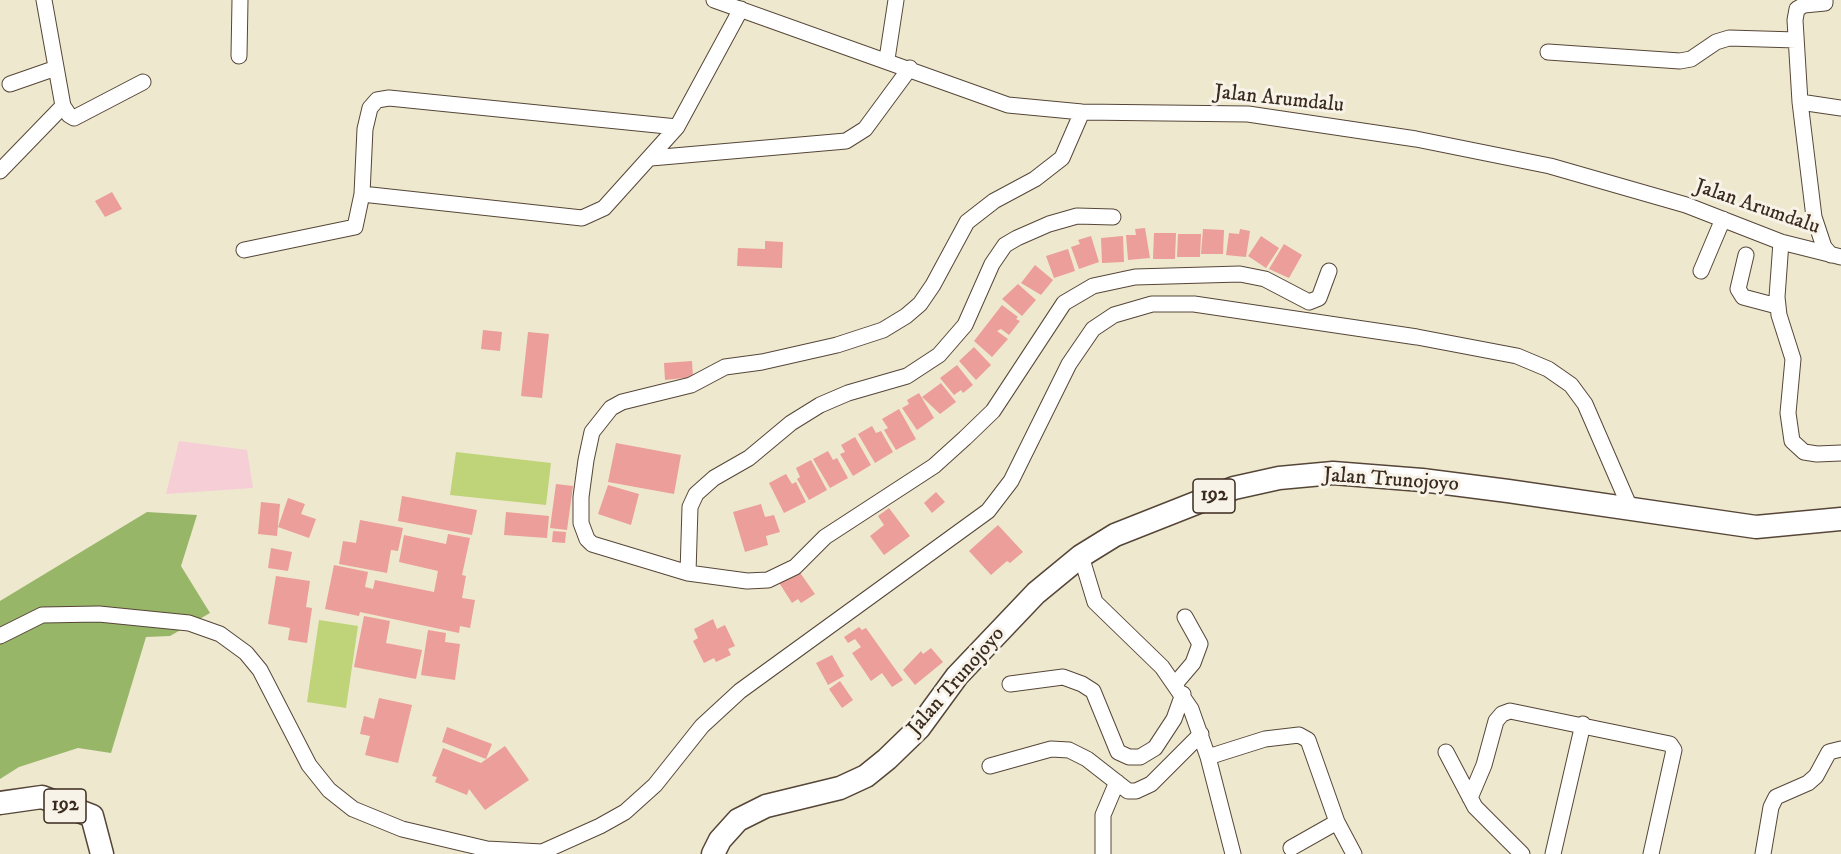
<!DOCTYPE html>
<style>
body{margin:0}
canvas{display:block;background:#eee8ce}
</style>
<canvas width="1841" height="854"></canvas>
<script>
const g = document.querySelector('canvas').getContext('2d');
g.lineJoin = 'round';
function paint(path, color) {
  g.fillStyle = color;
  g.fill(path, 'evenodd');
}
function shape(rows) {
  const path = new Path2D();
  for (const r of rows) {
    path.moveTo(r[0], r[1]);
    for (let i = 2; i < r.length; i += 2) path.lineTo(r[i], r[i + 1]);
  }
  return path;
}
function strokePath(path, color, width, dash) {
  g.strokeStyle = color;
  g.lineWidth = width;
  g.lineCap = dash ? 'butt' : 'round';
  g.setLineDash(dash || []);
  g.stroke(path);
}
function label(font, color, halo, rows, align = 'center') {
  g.font = font + ' "IM FELL DW Pica",serif';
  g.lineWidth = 6;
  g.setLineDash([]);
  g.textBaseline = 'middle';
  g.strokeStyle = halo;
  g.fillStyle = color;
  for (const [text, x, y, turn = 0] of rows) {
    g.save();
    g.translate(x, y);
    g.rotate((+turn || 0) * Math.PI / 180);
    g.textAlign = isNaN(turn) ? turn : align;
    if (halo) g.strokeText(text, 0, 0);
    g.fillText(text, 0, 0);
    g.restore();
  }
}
const built = shape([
 [179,441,247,450,253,488,166,494]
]);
const green = shape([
 [456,452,551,463,546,505,450,495],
 [319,620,358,626,346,708,307,702]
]);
const forest = shape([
 [147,512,197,515,181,566,210,613,170,636,146,637,111,753,78,748,19,767,0,779,0,601]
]);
const building = shape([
 [112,192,122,209,105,217,95,201],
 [1145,228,1150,258,1128,260,1126,235,1136,235,1135,229],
 [1203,229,1224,230,1223,254,1201,254],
 [1240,229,1250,231,1246,257,1226,255,1229,233,1239,234],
 [1154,233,1176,233,1175,259,1153,259],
 [1178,234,1201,234,1200,257,1177,257],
 [1091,236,1099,262,1079,269,1071,247,1080,244,1078,240],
 [1123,236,1124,262,1102,263,1101,238],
 [1261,236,1279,248,1266,268,1248,256],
 [765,241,783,242,782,268,737,266,738,248,765,249],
 [1284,244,1302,255,1289,278,1269,269],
 [1068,249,1075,271,1054,278,1046,256],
 [1035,265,1053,280,1041,295,1021,283],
 [1018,284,1036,300,1022,316,1002,299],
 [1002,305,1018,317,1016,319,1020,321,1009,335,1001,329,997,331,1008,339,992,357,974,341],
 [483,330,502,332,500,351,481,349],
 [528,332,549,334,542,398,521,396],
 [974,347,991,365,976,380,959,361],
 [692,361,693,377,665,380,664,363],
 [957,365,973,385,963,393,961,390,954,395,940,378],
 [941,383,956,402,940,414,922,397],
 [919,393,934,418,917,430,902,408,909,404,907,400],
 [899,409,916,439,896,450,884,430,888,428,882,419],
 [872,426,876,433,881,431,893,452,875,463,858,434],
 [855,437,871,465,853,476,840,454,845,452,841,445],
 [616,443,681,455,674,494,608,482],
 [828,451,833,460,837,458,848,478,830,488,813,459],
 [811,460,827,490,809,500,797,479,800,477,796,468],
 [786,474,792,484,796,482,806,502,784,513,769,483],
 [556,484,573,486,567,530,550,528],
 [608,485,639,494,631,525,598,514],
 [936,492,945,502,932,513,924,503],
 [402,496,477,510,472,535,398,521],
 [288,498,305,504,301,514,316,519,309,538,278,527],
 [261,502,280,504,277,536,258,534],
 [761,504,765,517,774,515,780,532,766,536,768,545,745,552,733,512],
 [889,508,910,536,884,555,870,536,884,525,878,516],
 [506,512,549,516,547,538,504,535],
 [360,520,403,528,398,551,391,550,387,573,339,564,343,541,356,543],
 [998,525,1023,552,1010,563,1007,561,991,575,969,551],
 [553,531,566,532,565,543,552,542],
 [448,534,470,538,462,575,466,576,462,598,475,600,470,628,460,626,459,633,360,612,359,616,325,609,334,565,368,572,365,587,373,589,375,580,434,592,438,571,399,562,404,535,446,544],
 [271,548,292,552,288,571,268,568],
 [796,567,815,594,801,603,798,599,792,603,778,581],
 [276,576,310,581,306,607,312,608,307,643,288,640,290,628,268,624],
 [364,616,390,621,386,643,422,650,416,679,354,667],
 [713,619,717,629,725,625,735,646,728,649,731,655,716,662,714,658,704,663,693,641,698,638,694,629],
 [859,627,862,630,866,628,903,680,892,687,882,673,871,681,852,653,861,647,855,639,848,643,844,637],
 [428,630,446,633,445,642,460,644,455,680,421,675],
 [931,648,943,662,915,685,903,670,921,651,923,654],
 [832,655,844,676,828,685,816,663],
 [840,681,853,700,842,708,829,689],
 [379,698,412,705,398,763,365,755,370,736,360,734,364,716,374,719],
 [447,727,492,744,486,759,442,742],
 [505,746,529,780,485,810,469,789,467,795,435,782,437,777,432,776,443,748,481,763]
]);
const minor = shape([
 [714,0,1008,105,1082,112,1248,114,1416,139,1550,166,1686,205,1781,242,1841,257],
 [1825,0,1825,3,1804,5,1797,9,1795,20,1800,102,1814,217,1824,247,1831,255],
 [1548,52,1680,61,1691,59,1716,42,1729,38,1796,40],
 [239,56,240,0],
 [887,59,896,0],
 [10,84,56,68],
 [1800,102,1841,108],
 [63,106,69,115,74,118,143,82],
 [1082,112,1062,158,1035,179,994,201,967,222,933,285,920,304,906,316,883,330,837,345,762,362,725,367,691,385,622,402,611,408,592,432,586,460,581,497,581,523,587,539,592,544,688,573,747,581,768,580,795,567,825,537,934,466,965,438,993,411,1064,303,1093,286,1135,277,1240,274,1265,279,1309,302,1319,298,1329,271],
 [677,127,604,208,582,218,362,194,365,129,370,108,377,100,389,98,677,127,741,9],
 [651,158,846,141,865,129,910,68],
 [0,171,63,106,44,0],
 [1781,242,1777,297,1779,315,1793,359,1788,413,1792,441,1804,452,1817,454,1841,453],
 [244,250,355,227,362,194],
 [1746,255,1738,289,1743,297,1777,306],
 [1701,271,1723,219],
 [1081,556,1095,602,1162,667,1191,709,1208,757,1233,854],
 [688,573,690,507,696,494,714,478,749,458,791,423,820,405,848,393,907,376,939,355,965,325,992,264,1005,245,1017,238,1049,224,1077,216,1113,217],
 [0,636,42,615,99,614,189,623,220,634,246,653,260,670,309,765,329,790,353,809,402,829,487,849,542,852,600,826,625,812,655,785,702,726,740,691,988,511,1011,481,1069,364,1093,329,1114,315,1152,304,1194,304,1417,337,1517,356,1548,369,1571,385,1585,404,1631,510],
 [1176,683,1193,663,1200,644,1185,617],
 [1010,684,1063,677,1082,684,1093,691,1118,752,1129,757,1140,757,1155,748,1174,719,1183,694],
 [1446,752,1475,807,1522,854],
 [1208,757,1265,739,1299,735,1308,740,1337,822,1354,854],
 [990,766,1051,749,1069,750,1087,759,1128,791,1136,791,1151,784,1201,734],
 [1470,798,1484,765,1496,721,1502,714,1510,711,1670,744,1674,750,1651,854],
 [1291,848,1337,822],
 [1103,854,1103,815,1117,782],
 [1553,854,1583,724],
 [1763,854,1771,807,1776,797,1808,783,1816,776,1829,752,1841,749]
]);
const primary = shape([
 [0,803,42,797,92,816,102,854],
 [713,854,720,840,738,820,766,806,840,788,866,776,887,759,919,728,957,676,1036,593,1081,556,1115,535,1234,488,1279,478,1333,473,1422,480,1508,491,1756,527,1841,519]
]);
const shields = [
 [1214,496,42],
 [65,806,42]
];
const shieldNames = [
 ["192",1214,496],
 ["192",65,806]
];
const streetNames = [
 ["Jalan Arumdalu",1279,100,6],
 ["Jalan Arumdalu",1757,208,19],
 ["Jalan Trunojoyo",1391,481,4],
 ["Jalan Trunojoyo",957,682,-49]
];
paint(built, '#f6cfd6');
paint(green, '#bfd478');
paint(forest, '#97b668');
paint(building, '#eb9e9a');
strokePath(minor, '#564638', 17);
strokePath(primary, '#564638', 25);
strokePath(minor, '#fff', 15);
strokePath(primary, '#fff', 22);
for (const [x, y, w] of shields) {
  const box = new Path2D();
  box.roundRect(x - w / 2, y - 17, w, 34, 4.5);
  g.fillStyle = '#f7f3e8';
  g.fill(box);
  strokePath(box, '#3b2a1e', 1.5);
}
label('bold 20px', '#3b2a1e', null, shieldNames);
label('21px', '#3b2a1e', '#f7f3e8', streetNames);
</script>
